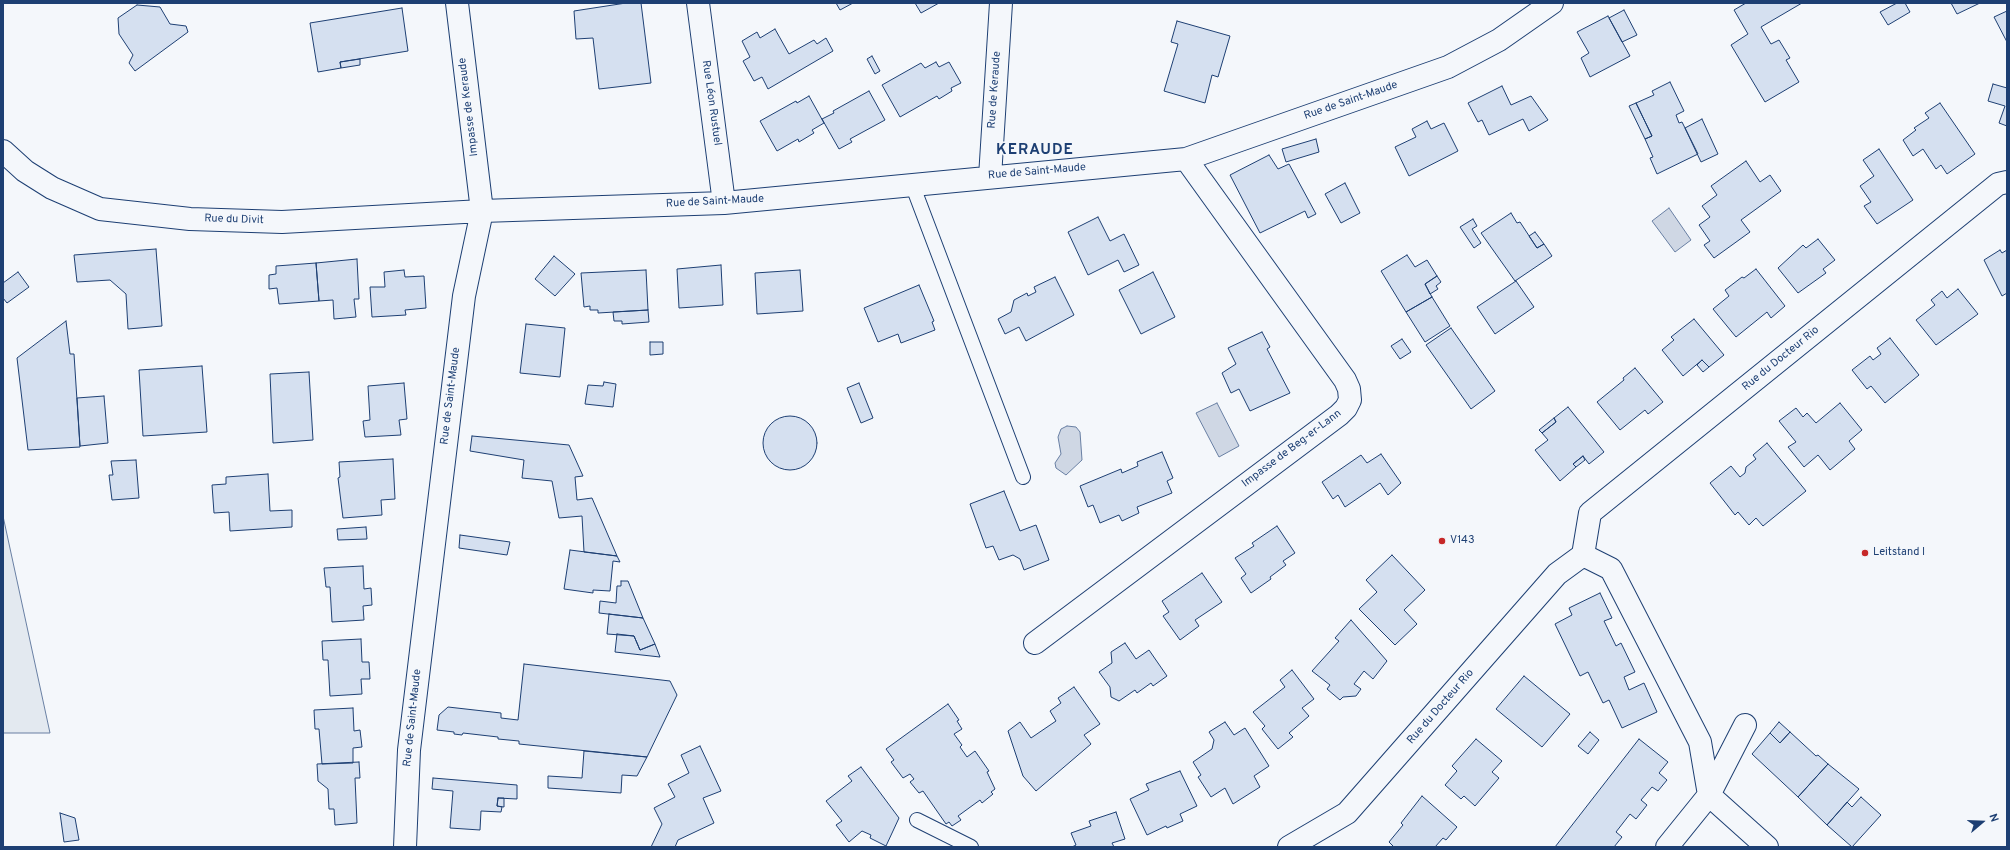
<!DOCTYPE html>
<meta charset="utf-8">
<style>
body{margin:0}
#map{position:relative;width:2010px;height:850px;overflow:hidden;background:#f4f7fb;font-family:Overpass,sans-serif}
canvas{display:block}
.frame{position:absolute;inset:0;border:4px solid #1d3f73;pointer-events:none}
.north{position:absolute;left:1962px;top:802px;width:40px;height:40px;-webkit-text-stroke:3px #f4f7fb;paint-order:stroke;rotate:71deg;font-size:11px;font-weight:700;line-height:16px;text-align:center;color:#1d3f73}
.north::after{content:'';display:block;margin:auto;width:14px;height:18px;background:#1d3f73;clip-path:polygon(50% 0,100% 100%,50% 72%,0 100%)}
</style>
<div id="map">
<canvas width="2010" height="850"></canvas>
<div class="frame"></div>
<div class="north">N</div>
</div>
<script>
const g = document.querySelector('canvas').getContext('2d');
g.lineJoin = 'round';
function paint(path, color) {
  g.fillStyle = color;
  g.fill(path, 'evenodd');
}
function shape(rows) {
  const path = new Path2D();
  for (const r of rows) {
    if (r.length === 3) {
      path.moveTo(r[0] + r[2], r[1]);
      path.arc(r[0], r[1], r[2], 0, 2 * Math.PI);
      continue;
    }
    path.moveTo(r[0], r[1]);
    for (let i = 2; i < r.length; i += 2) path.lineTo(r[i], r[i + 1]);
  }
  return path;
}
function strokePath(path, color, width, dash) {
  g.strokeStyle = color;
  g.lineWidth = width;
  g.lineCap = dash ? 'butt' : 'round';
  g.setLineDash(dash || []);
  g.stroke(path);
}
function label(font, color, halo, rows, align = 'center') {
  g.font = font + ' Overpass,sans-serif';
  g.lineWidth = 3;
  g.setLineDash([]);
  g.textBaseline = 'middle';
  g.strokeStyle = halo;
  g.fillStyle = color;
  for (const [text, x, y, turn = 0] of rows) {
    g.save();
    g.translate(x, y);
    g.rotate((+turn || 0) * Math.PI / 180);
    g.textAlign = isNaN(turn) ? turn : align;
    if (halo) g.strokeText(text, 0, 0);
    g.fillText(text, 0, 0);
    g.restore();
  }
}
const green = shape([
 [3,516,50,733,3,733,3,516]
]);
const water = shape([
 [1669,208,1691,240,1675,252,1652,221,1669,208],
 [1217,403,1239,446,1219,457,1196,413,1217,403],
 [1067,426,1076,427,1080,432,1082,460,1066,475,1056,468,1055,463,1061,454,1058,437,1061,429,1067,426]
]);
const building = shape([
 [626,3,641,3,651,83,599,89,593,38,576,39,574,11,626,3],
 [836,3,853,3,840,10,836,3],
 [915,3,939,3,921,13,915,3],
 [1746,3,1802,3,1761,27,1771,44,1779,40,1790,58,1786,60,1799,82,1765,102,1731,45,1748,34,1734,10,1746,3],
 [1897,3,1905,3,1910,12,1888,25,1880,12,1897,3],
 [1951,3,1980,3,1957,14,1951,3],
 [137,5,160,7,170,24,186,26,188,32,135,71,129,63,133,55,119,34,118,18,137,5],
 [402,8,408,51,340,62,341,68,318,72,310,23,402,8],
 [1624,10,1637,35,1622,42,1609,18,1624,10],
 [2007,11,2007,42,1994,17,2007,11],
 [1608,16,1630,56,1590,77,1581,58,1589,53,1577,32,1608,16],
 [1177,21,1230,36,1218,77,1212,75,1205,103,1164,91,1178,44,1171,42,1177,21],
 [775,29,789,54,814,40,817,44,826,38,833,51,768,89,762,77,754,81,743,61,750,57,742,41,757,32,760,38,775,29],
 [872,56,880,71,875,74,867,59,872,56],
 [360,59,360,65,341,68,340,62,360,59],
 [936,62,939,67,949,62,961,83,951,88,952,91,939,99,937,96,900,117,882,85,921,63,925,68,936,62],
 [1670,82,1684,111,1676,115,1679,123,1682,122,1698,154,1657,174,1650,158,1653,157,1645,139,1652,136,1636,103,1654,95,1652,91,1670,82],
 [1993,84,2007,88,2007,126,1999,123,2005,106,1988,101,1993,84],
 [1502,86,1511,105,1531,96,1548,120,1529,131,1523,119,1489,135,1482,120,1478,122,1468,103,1502,86],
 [869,91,885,120,850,139,852,142,839,149,822,119,834,113,833,111,869,91],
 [809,96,824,123,812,130,814,133,799,142,798,139,777,151,760,121,796,101,797,103,809,96],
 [1636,103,1652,136,1645,139,1629,106,1636,103],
 [1940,103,1975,154,1947,174,1941,165,1936,169,1923,149,1913,156,1903,140,1916,130,1914,128,1929,118,1925,113,1940,103],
 [1702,119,1718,154,1701,162,1685,128,1702,119],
 [1427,121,1431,129,1444,123,1458,151,1409,176,1395,147,1416,137,1412,129,1427,121],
 [1316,139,1319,152,1286,162,1282,149,1316,139],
 [1879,149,1913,200,1877,224,1864,206,1871,202,1860,186,1874,176,1863,160,1879,149],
 [1269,155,1278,169,1289,164,1316,214,1308,218,1305,211,1260,233,1230,175,1269,155],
 [1746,161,1760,182,1770,175,1781,191,1741,220,1750,232,1714,258,1704,245,1710,241,1699,225,1710,217,1702,206,1717,195,1711,186,1746,161],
 [1345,183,1360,213,1341,223,1325,194,1345,183],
 [1511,213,1517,223,1520,222,1537,248,1544,244,1552,256,1515,281,1481,233,1511,213],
 [1098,217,1110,241,1124,234,1139,265,1124,272,1118,260,1088,275,1068,232,1098,217],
 [1473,219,1477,226,1472,229,1481,243,1474,248,1460,227,1473,219],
 [1535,232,1544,244,1537,248,1529,236,1535,232],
 [1818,239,1835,260,1823,269,1826,273,1798,293,1778,268,1803,245,1806,248,1818,239],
 [156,249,162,326,128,329,126,294,110,280,77,282,74,255,156,249],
 [2000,250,2002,253,2007,250,2007,293,2002,296,1984,260,2000,250],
 [1407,255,1415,267,1427,260,1437,276,1425,284,1432,297,1406,312,1381,271,1407,255],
 [554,256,575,274,555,296,535,279,554,256],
 [357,259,359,299,354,299,356,317,334,319,333,300,319,301,316,263,357,259],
 [316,263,319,301,279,304,277,288,269,289,269,275,276,274,276,266,316,263],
 [721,265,723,305,679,308,677,269,721,265],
 [1756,269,1785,306,1771,318,1767,312,1736,337,1713,309,1729,296,1725,290,1742,277,1744,278,1756,269],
 [404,270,405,277,424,276,426,308,405,310,406,315,372,317,370,287,385,287,384,272,404,270],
 [646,270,648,310,598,313,598,310,590,310,590,306,584,307,581,273,646,270],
 [800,270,803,311,757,314,755,273,800,270],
 [18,272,29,287,7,303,3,298,3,283,18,272],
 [1153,272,1175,317,1141,334,1119,290,1153,272],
 [1437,276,1441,282,1436,286,1438,289,1430,294,1425,284,1437,276],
 [1055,277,1074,315,1026,341,1019,327,1005,334,998,319,1011,312,1014,300,1027,293,1028,296,1036,292,1034,287,1055,277],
 [1516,281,1534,307,1495,334,1477,307,1516,281],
 [919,285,934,321,932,322,935,330,901,343,898,334,878,342,864,308,919,285],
 [1958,289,1978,314,1936,345,1916,320,1935,305,1931,300,1942,291,1947,298,1958,289],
 [1432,297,1450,326,1425,342,1406,312,1432,297],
 [648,310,649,322,622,324,622,321,614,321,613,312,648,310],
 [1694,319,1724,355,1709,367,1702,360,1683,376,1662,350,1674,340,1671,337,1694,319],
 [66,321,70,354,74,354,80,447,28,450,17,358,66,321],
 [526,324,565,328,560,377,520,373,526,324],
 [1451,328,1495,391,1471,409,1426,345,1451,328],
 [1262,332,1270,347,1267,349,1290,393,1250,411,1239,389,1231,393,1222,373,1236,364,1228,348,1262,332],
 [1890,338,1919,375,1885,403,1871,386,1867,389,1852,370,1870,356,1873,360,1881,354,1877,348,1890,338],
 [1402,339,1411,352,1400,359,1391,346,1402,339],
 [650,342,663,342,663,354,650,355,650,342],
 [1702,360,1709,367,1703,372,1697,365,1702,360],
 [202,366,207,432,143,436,139,370,202,366],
 [1635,368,1663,402,1648,414,1645,410,1620,430,1597,402,1624,380,1623,378,1635,368],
 [309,372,313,440,273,443,270,374,309,372],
 [604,382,616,384,613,407,585,404,588,385,603,386,604,382],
 [404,383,407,419,399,420,401,435,365,437,363,421,370,420,368,386,404,383],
 [859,383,873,418,861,423,847,388,859,383],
 [104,396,108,443,80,446,77,398,104,396],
 [1840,403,1862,430,1849,441,1855,449,1830,470,1818,455,1804,467,1788,447,1796,442,1779,421,1796,408,1803,417,1807,413,1816,423,1840,403],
 [1568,407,1604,452,1589,464,1583,456,1573,464,1576,467,1560,481,1535,450,1548,440,1542,433,1556,422,1554,418,1568,407],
 [790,443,27],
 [1554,418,1556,422,1542,433,1539,430,1554,418],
 [472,436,569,445,583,476,575,477,577,500,592,498,617,556,584,552,582,516,559,518,552,481,522,478,524,460,470,451,472,436],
 [1767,443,1806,491,1763,526,1756,518,1749,525,1738,512,1735,515,1710,483,1731,466,1740,477,1745,473,1746,467,1756,459,1753,455,1767,443],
 [1162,452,1173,478,1167,481,1172,493,1137,507,1139,513,1122,521,1119,515,1100,523,1093,505,1088,507,1080,486,1121,469,1122,473,1138,466,1137,462,1162,452],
 [1381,454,1401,483,1388,495,1380,483,1345,507,1338,495,1333,499,1322,482,1361,455,1367,463,1381,454],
 [1583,456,1585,460,1576,467,1573,464,1583,456],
 [393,459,395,499,381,500,382,515,343,518,338,478,340,477,339,462,393,459],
 [136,460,139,498,112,500,109,475,113,475,111,461,136,460],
 [268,474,270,511,292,510,292,527,230,531,229,512,214,513,212,485,226,484,226,477,268,474],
 [1004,491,1020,531,1036,525,1049,560,1024,570,1020,559,1013,555,999,560,993,546,986,548,970,504,1004,491],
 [1277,526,1295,553,1283,561,1286,565,1270,577,1271,579,1251,593,1241,578,1246,574,1235,558,1254,546,1252,543,1277,526],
 [366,527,367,539,338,540,337,529,366,527],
 [460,535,510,542,507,555,459,548,460,535],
 [570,550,617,556,620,562,613,561,610,591,593,590,593,593,564,589,570,550],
 [1392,555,1425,590,1404,610,1417,624,1395,645,1359,609,1377,592,1366,580,1392,555],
 [363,566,364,589,371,588,372,605,363,606,364,620,332,622,330,587,326,587,324,568,363,566],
 [1202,573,1222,602,1195,620,1199,626,1180,640,1163,616,1169,612,1162,601,1202,573],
 [621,581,628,581,643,618,599,613,600,601,616,603,617,586,621,586,621,581],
 [1600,593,1612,618,1604,621,1616,646,1621,643,1635,672,1624,677,1629,690,1644,683,1657,712,1622,728,1609,700,1603,703,1588,672,1580,676,1555,624,1572,615,1569,608,1600,593],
 [609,614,643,618,655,644,640,650,634,636,607,634,609,614],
 [1351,620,1387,661,1373,679,1364,671,1354,684,1361,689,1356,696,1343,697,1340,700,1327,689,1330,685,1312,671,1339,641,1335,638,1351,620],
 [617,634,634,636,640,650,655,644,660,657,615,652,617,634],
 [361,639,362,662,369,662,370,679,361,679,362,694,330,696,328,660,323,660,322,641,361,639],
 [1125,643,1136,659,1149,650,1167,676,1153,686,1151,683,1137,693,1135,690,1119,701,1111,697,1110,687,1099,672,1112,663,1111,652,1125,643],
 [524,664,670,681,677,695,647,757,519,744,519,741,498,739,498,737,463,733,462,735,454,734,454,732,437,730,439,715,448,707,501,713,501,718,518,720,524,664],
 [1292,670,1314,699,1302,708,1309,716,1289,733,1293,737,1278,749,1262,729,1265,726,1253,712,1285,687,1280,680,1292,670],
 [1524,676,1570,714,1542,747,1496,709,1524,676],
 [1074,687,1100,724,1084,735,1091,744,1036,791,1023,776,1008,731,1020,722,1031,738,1056,721,1050,711,1061,703,1058,698,1074,687],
 [948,704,959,720,957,721,962,729,954,734,962,745,960,747,967,757,975,751,989,771,987,772,995,789,991,792,993,794,982,803,980,800,958,816,961,820,952,826,949,822,946,824,923,791,919,793,910,782,914,779,910,774,903,778,891,762,894,760,886,749,948,704],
 [353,708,354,731,360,730,362,747,353,748,353,763,322,764,319,729,315,729,314,710,353,708],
 [1225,722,1234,735,1245,728,1269,766,1254,776,1260,787,1233,804,1225,788,1211,797,1198,777,1201,775,1193,762,1212,749,1214,740,1209,732,1225,722],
 [1779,722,1790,732,1780,743,1770,733,1779,722],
 [1590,732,1599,740,1588,754,1578,746,1590,732],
 [1790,732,1816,756,1818,755,1828,764,1798,797,1752,754,1770,733,1780,743,1790,732],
 [1476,739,1502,761,1492,772,1499,778,1475,806,1464,796,1461,799,1445,785,1457,771,1452,766,1476,739],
 [1639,739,1668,762,1659,773,1667,780,1658,791,1652,787,1641,800,1647,805,1636,819,1630,814,1616,832,1622,837,1614,847,1555,847,1639,739],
 [700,746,721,791,703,798,714,823,678,840,675,847,651,847,662,824,654,808,675,797,668,784,689,773,681,755,700,746],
 [584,751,647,757,637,776,622,775,621,793,548,788,548,776,582,778,584,751],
 [359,762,360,778,355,778,357,823,335,825,334,809,329,809,328,789,318,781,317,764,359,762],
 [1828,764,1859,789,1827,825,1798,797,1828,764],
 [861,767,899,818,886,846,870,838,871,835,862,831,849,842,836,825,842,821,826,801,852,781,848,776,861,767],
 [1180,771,1197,806,1180,814,1183,821,1167,828,1166,826,1147,835,1130,799,1149,790,1146,784,1180,771],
 [433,778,517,785,517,799,498,798,497,806,502,807,501,812,481,811,480,830,450,828,453,791,432,789,433,778],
 [1422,796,1457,827,1446,840,1443,838,1435,847,1394,847,1389,842,1403,825,1401,823,1422,796],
 [1861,797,1881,815,1852,847,1827,825,1847,802,1852,807,1861,797],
 [498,798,504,798,504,807,497,806,498,798],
 [1116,812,1125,839,1112,843,1114,847,1072,847,1076,845,1071,833,1091,826,1089,821,1116,812],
 [60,813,75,818,79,840,64,842,60,813]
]);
const lane = shape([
 [912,184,1023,477],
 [917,820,971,847]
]);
const street = shape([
 [698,3,724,203],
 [3,151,25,171,52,188,100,209,190,219,282,222,482,211,724,203,1186,159,1448,67,1499,40,1552,3],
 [990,177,1001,3],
 [1583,555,1611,569,1700,742,1709,795,1767,847],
 [1035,643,1339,415,1346,408,1350,400,1349,389,1345,380,1186,159],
 [405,847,409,750,464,296,482,211,457,3],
 [1289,847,1347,813,1557,574,1583,555,1590,513,1998,184,2007,182],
 [1667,847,1709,795,1745,725]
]);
const markers = [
 [1442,541,4,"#c62828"],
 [1865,553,4,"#c62828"]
];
const streetNames = [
 ["Rue de Keraude",995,90,-86],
 ["Rue de Saint-Maude",1351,101,-19],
 ["Rue Léon Rustuel",711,103,82],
 ["Impasse de Keraude",469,107,-97],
 ["Rue de Saint-Maude",1037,172,-5],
 ["Rue de Saint-Maude",715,202,-3],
 ["Rue du Divit",234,220,2],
 ["Rue du Docteur Rio",1781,359,-39],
 ["Rue de Saint-Maude",451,396,-83],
 ["Impasse de Beg-er-Lann",1292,449,-37],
 ["Rue du Docteur Rio",1441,707,-49],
 ["Rue de Saint-Maude",413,718,-84]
];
const poiNames = [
 ["V143",1450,541],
 ["Leitstand I",1873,553]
];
const districtNames = [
 ["KERAUDE",1035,151]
];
paint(green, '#e3e9f0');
strokePath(green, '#687fa3', 1);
paint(water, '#cfd7e4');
strokePath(water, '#687fa3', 1);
paint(building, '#d5e0f0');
strokePath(building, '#1d3f73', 1);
strokePath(lane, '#1d3f73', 16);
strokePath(street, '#1d3f73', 24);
strokePath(lane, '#f4f7fb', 14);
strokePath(street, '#f4f7fb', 22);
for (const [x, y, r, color] of markers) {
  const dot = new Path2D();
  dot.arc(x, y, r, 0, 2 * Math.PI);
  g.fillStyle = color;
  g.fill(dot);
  strokePath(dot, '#f4f7fb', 1.5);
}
label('11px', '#1d3f73', '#f4f7fb', streetNames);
label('11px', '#1d3f73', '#f4f7fb', poiNames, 'left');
g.letterSpacing = '1px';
label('bold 15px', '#1d3f73', '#f4f7fb', districtNames);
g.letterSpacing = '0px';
</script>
